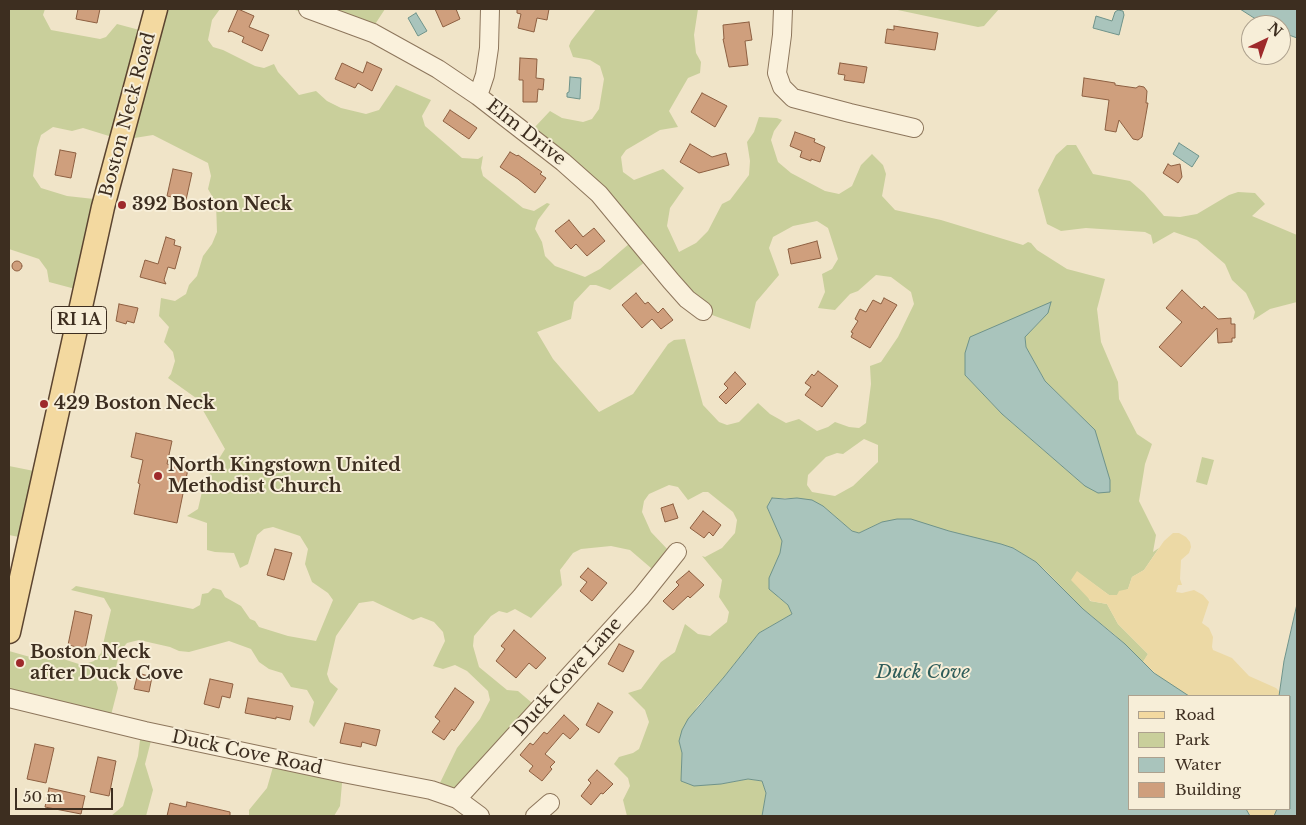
<!DOCTYPE html>
<style>
body{margin:0}
#map{position:relative;width:1306px;height:825px;overflow:hidden;background:#f0e4c8;font-family:"Libre Baskerville",serif}
canvas{display:block}
.frame{position:absolute;inset:0;border:10px solid #3d2e20;pointer-events:none}
.legend{position:absolute;left:1128px;top:695px;width:162px;height:115px;box-sizing:border-box;background:#f7eed8;border:1px solid #ada18e;margin:0;padding:6px 9px;list-style:none;font-size:15px;color:#3d2e20}
.legend li{display:flex;align-items:center;gap:10px;height:25px}
.legend b{width:25px;border:1px solid #ada18e}
.north{position:absolute;left:1241px;top:15px;width:50px;height:50px;box-sizing:border-box;background:#f7eed8;border:1px solid #ada18e;border-radius:50%;rotate:42deg;font-size:14px;font-weight:700;line-height:20px;text-align:center;color:#3d2e20}
.north::after{content:'';display:block;margin:auto;width:18px;height:22px;background:#9e2a2b;clip-path:polygon(50% 0,100% 100%,50% 72%,0 100%)}
.scale{position:absolute;left:15px;top:788px;width:98px;height:22px;box-sizing:border-box;border:2px solid #3d2e20;border-top:0;padding-left:6px;font-size:15px;line-height:18px;white-space:nowrap;color:#3d2e20;-webkit-text-stroke:4px #f7eed8;paint-order:stroke}
</style>
<div id="map">
<canvas width="1306" height="825"></canvas>
<div class="frame"></div>
<ul class="legend">
<li><b style="height:6px;background:#f3d9a0"></b>Road</li>
<li><b style="height:14px;background:#c9cf9b"></b>Park</li>
<li><b style="height:14px;background:#a9c4bc"></b>Water</li>
<li><b style="height:14px;background:#cf9f7d"></b>Building</li>
</ul>
<div class="north">N</div>
<div class="scale">50 m</div>
</div>
<script>
const g = document.querySelector('canvas').getContext('2d');
g.lineJoin = 'round';
function paint(path, color) {
  g.fillStyle = color;
  g.fill(path, 'evenodd');
}
function shape(rows) {
  const path = new Path2D();
  for (const r of rows) {
    if (r.length === 3) {
      path.moveTo(r[0] + r[2], r[1]);
      path.arc(r[0], r[1], r[2], 0, 2 * Math.PI);
      continue;
    }
    path.moveTo(r[0], r[1]);
    for (let i = 2; i < r.length; i += 2) path.lineTo(r[i], r[i + 1]);
  }
  return path;
}
function strokePath(path, color, width, dash) {
  g.strokeStyle = color;
  g.lineWidth = width;
  g.lineCap = dash ? 'butt' : 'round';
  g.setLineDash(dash || []);
  g.stroke(path);
}
function label(font, color, halo, rows, align = 'center') {
  g.font = font + ' "Libre Baskerville",serif';
  g.lineWidth = 4;
  g.setLineDash([]);
  g.textBaseline = 'middle';
  g.strokeStyle = halo;
  g.fillStyle = color;
  for (const [text, x, y, turn = 0] of rows) {
    g.save();
    g.translate(x, y);
    g.rotate((+turn || 0) * Math.PI / 180);
    g.textAlign = isNaN(turn) ? turn : align;
    if (halo) g.strokeText(text, 0, 0);
    g.fillText(text, 0, 0);
    g.restore();
  }
}
const green = shape([
 [9,9,45,9,43,15,51,30,100,39,106,37,117,24,147,32,155,9,220,9,212,20,208,40,213,47,223,50,255,66,264,68,274,64,278,72,299,95,316,91,327,101,341,108,366,114,379,110,396,85,431,100,422,116,425,126,462,158,478,159,483,156,481,168,483,176,523,208,534,211,547,203,550,204,538,220,535,229,542,242,545,256,555,266,585,277,600,269,630,243,597,198,529,138,534,128,550,111,562,118,583,122,592,119,599,109,604,79,600,66,590,60,573,57,569,46,571,41,596,9,698,9,694,35,696,53,701,62,700,73,688,78,669,111,678,127,660,130,626,150,621,157,623,172,634,180,663,169,684,188,670,208,667,226,679,252,696,243,708,231,722,204,730,200,749,175,750,161,747,142,754,132,759,117,777,118,782,120,774,131,771,140,778,162,791,173,825,191,839,194,852,186,861,165,872,154,883,165,886,174,882,196,895,210,941,220,1023,245,1028,242,1031,243,1037,250,1067,269,1105,279,1097,309,1101,342,1118,382,1119,399,1137,434,1152,444,1145,464,1139,501,1156,535,1153,552,1159,548,1144,570,1132,577,1128,589,1117,595,1109,595,1077,572,1090,601,1107,604,1118,624,1148,654,1143,662,1115,635,1083,609,1046,571,1036,562,1013,548,949,531,882,522,859,533,852,531,823,506,797,498,772,498,767,507,782,541,780,553,775,566,778,597,788,605,792,614,759,633,724,677,697,707,679,741,682,753,681,781,721,784,748,779,762,781,766,793,762,816,627,816,623,800,630,786,628,778,614,764,619,757,633,753,639,749,649,722,645,710,628,693,641,689,661,662,675,652,685,624,698,634,710,636,727,622,729,612,719,597,722,580,702,556,705,557,722,548,735,533,737,520,733,512,708,492,703,492,688,500,678,487,669,485,649,494,644,501,642,512,651,532,670,552,658,574,630,550,611,546,581,549,573,553,560,570,562,585,531,618,515,609,507,613,499,611,491,616,474,636,473,646,479,667,507,690,518,691,538,708,459,797,438,787,457,748,480,719,490,700,488,691,467,671,455,665,443,669,433,666,445,641,443,632,434,622,421,617,413,620,373,601,359,603,336,636,327,674,330,682,338,689,314,727,309,722,314,702,307,690,291,687,282,673,269,669,259,662,251,649,229,641,189,652,179,651,170,647,139,640,127,643,120,651,114,675,118,688,110,719,9,697,9,651,37,659,60,658,82,665,94,661,101,653,111,610,104,598,71,590,76,586,193,609,200,605,202,594,208,593,213,588,221,590,225,597,241,606,250,619,255,621,259,627,288,636,316,641,333,600,328,593,312,582,305,564,308,549,300,536,273,527,264,529,257,535,248,564,240,568,234,553,215,552,207,550,207,523,187,516,198,509,204,483,225,449,196,398,168,378,171,374,175,361,173,352,164,342,169,327,159,316,161,298,175,301,186,294,189,285,197,276,203,256,212,244,217,232,216,203,208,189,211,176,208,163,153,135,122,140,83,128,72,131,53,127,41,135,37,148,33,176,41,188,67,196,103,200,83,291,49,282,47,270,39,259,9,249],
 [817,221,828,228,838,259,832,269,822,274,825,292,818,308,835,310,850,294,858,291,876,275,891,277,911,292,914,304,898,337,881,362,870,366,871,384,866,423,859,428,849,427,835,422,828,427,817,431,799,419,786,423,770,414,758,403,739,422,727,425,719,422,703,405,685,339,674,340,668,344,633,394,599,412,553,359,537,332,571,319,574,302,590,285,596,285,610,290,646,261,696,309,750,329,756,302,779,275,769,248,773,237,793,226],
 [1048,313,1025,337,1026,347,1045,381,1095,430,1085,486,1002,414,965,375],
 [864,439,878,445,878,462,853,486,835,496,812,492,807,485,808,475,826,457,837,453,843,454],
 [292,9,385,9,370,32,366,34],
 [893,9,999,9,984,26,978,27],
 [1067,145,1076,145,1093,174,1130,181,1144,193,1164,216,1180,217,1197,214,1229,195,1238,192,1255,193,1265,204,1252,216,1297,235,1297,302,1270,309,1253,320,1255,312,1246,293,1232,280,1225,264,1197,240,1174,232,1153,244,1151,235,1145,232,1086,228,1061,231,1047,224,1038,190,1056,155],
 [1202,457,1214,460,1207,485,1196,482],
 [9,466,44,473,29,539,9,535],
 [141,732,153,733,145,764,153,790,146,816,111,816,123,806,138,756],
 [275,760,343,772,340,806,334,816,319,816,314,815,308,816,249,816,249,810,267,788]
]);
const sand = shape([
 [1173,533,1179,533,1186,537,1190,542,1191,547,1189,553,1181,560,1180,579,1182,585,1178,585,1176,592,1182,593,1194,590,1203,595,1209,602,1202,623,1209,628,1213,637,1212,647,1213,650,1232,658,1249,676,1276,688,1279,691,1279,696,1188,696,1165,682,1143,662,1148,654,1118,624,1107,604,1091,601,1071,580,1077,571,1109,595,1117,595,1119,591,1128,589,1132,577,1144,570,1164,541],
 [1246,809,1277,809,1274,816,1250,816]
]);
const water = shape([
 [1240,9,1297,9,1297,38,1281,32,1281,25,1265,25,1240,9],
 [1118,10,1123,11,1124,15,1119,35,1093,28,1096,16,1112,21,1115,12,1118,10],
 [416,13,427,31,418,36,408,18,416,13],
 [570,77,581,78,580,99,567,97,567,93,569,92,570,77],
 [1179,143,1199,156,1192,167,1173,154,1179,143],
 [1051,302,1048,313,1025,337,1026,347,1045,381,1095,430,1110,480,1110,492,1098,493,1085,486,1002,414,965,375,965,353,970,337,1051,302],
 [772,498,785,499,797,498,812,500,823,506,852,531,859,533,882,522,897,519,911,519,949,531,1001,544,1013,548,1036,562,1083,609,1125,644,1154,673,1189,696,1130,696,1130,809,1246,809,1250,816,762,816,766,793,762,781,748,779,721,784,694,786,681,781,682,753,679,741,682,730,688,719,724,677,759,633,792,614,788,605,769,589,769,578,780,553,782,541,767,507,772,498],
 [1297,604,1297,816,1274,816,1277,809,1290,809,1290,696,1279,696,1284,661,1297,604]
]);
const building = shape([
 [78,9,100,9,97,23,76,19,78,9],
 [238,9,254,16,249,27,269,35,262,51,242,42,244,37,231,31,228,32,238,9],
 [435,9,456,9,460,19,443,27,435,9],
 [517,9,549,9,547,20,537,18,534,32,518,28,521,14,517,13,517,9],
 [749,22,752,40,745,41,748,65,729,67,723,39,724,39,723,25,749,22],
 [894,26,938,33,935,50,885,43,887,29,894,30,894,26],
 [520,58,537,59,536,78,544,79,543,90,538,89,537,102,523,102,523,80,519,80,520,58],
 [367,62,382,69,372,91,358,83,355,88,335,79,342,63,363,73,367,62],
 [840,63,867,67,864,83,844,80,845,75,838,74,840,63],
 [1084,78,1115,83,1115,85,1136,88,1139,86,1144,87,1147,91,1146,103,1148,103,1142,137,1138,140,1133,139,1119,120,1116,132,1105,130,1109,100,1082,96,1084,78],
 [702,93,727,106,715,127,691,112,702,93],
 [450,110,477,128,469,139,443,121,450,110],
 [795,132,815,139,814,142,825,147,820,162,811,159,811,161,800,157,802,151,790,146,795,132],
 [690,144,712,157,726,153,729,165,699,173,680,162,690,144],
 [60,150,76,153,71,178,55,175,60,150],
 [510,152,517,156,518,155,542,172,540,174,546,178,535,193,518,179,500,167,510,152],
 [1168,164,1171,166,1180,164,1182,177,1178,183,1163,173,1168,164],
 [173,169,192,173,186,200,167,196,173,169],
 [569,220,583,237,594,228,605,241,587,256,576,244,571,249,555,231,569,220],
 [166,237,175,240,174,245,181,247,175,269,168,267,164,280,166,284,140,277,145,260,158,264,166,237],
 [817,241,821,258,791,264,788,249,817,241],
 [17,266,5],
 [1182,290,1202,309,1204,306,1218,319,1231,318,1231,324,1235,324,1235,338,1232,338,1232,342,1218,343,1217,328,1181,367,1159,347,1182,322,1166,308,1182,290],
 [636,293,645,304,648,302,658,313,663,308,673,320,661,329,652,319,642,328,622,305,636,293],
 [884,298,897,305,870,348,851,337,853,333,851,332,858,321,855,319,860,309,866,312,873,300,881,304,884,298],
 [119,304,138,308,134,323,127,321,126,324,116,321,119,304],
 [818,371,838,386,822,407,805,395,811,387,805,383,812,374,814,376,818,371],
 [735,372,746,384,726,404,719,397,728,388,724,384,735,372],
 [136,433,172,441,167,464,188,469,177,523,134,514,140,484,138,483,143,460,131,457,136,433],
 [673,504,678,518,665,522,661,508,673,504],
 [703,511,721,525,713,536,709,532,704,538,690,528,703,511],
 [275,549,292,553,284,580,267,575,275,549],
 [588,568,607,583,592,601,580,591,587,582,580,577,588,568],
 [689,571,704,585,690,598,688,596,673,610,663,601,679,585,676,582,689,571],
 [75,611,92,615,85,649,68,645,75,611],
 [514,630,546,658,536,669,529,663,516,678,496,661,505,649,501,646,514,630],
 [619,644,634,651,623,672,608,664,619,644],
 [138,673,152,677,149,692,134,689,138,673],
 [210,679,233,684,230,698,222,696,219,708,204,704,210,679],
 [455,688,474,702,454,731,452,729,444,740,432,732,440,721,435,717,455,688],
 [248,698,293,706,290,720,276,717,276,719,245,713,248,698],
 [598,703,613,712,599,733,586,725,598,703],
 [564,715,579,729,570,739,563,733,545,754,555,762,550,767,552,769,542,781,529,771,533,766,520,755,530,743,533,745,544,732,547,734,564,715],
 [345,723,380,730,376,746,362,742,361,747,340,743,345,723],
 [35,744,54,748,46,783,27,779,35,744],
 [98,757,116,761,109,796,90,792,98,757],
 [597,770,613,784,603,794,601,793,591,805,581,796,591,783,588,780,597,770],
 [49,788,85,796,81,814,45,807,49,788],
 [187,802,230,812,230,816,167,816,170,803,186,807,187,802]
]);
const minor = shape([
 [308,9,373,33,438,69,478,96,563,162,599,194,671,281,687,299,703,311],
 [783,9,782,35,777,73,782,87,793,98,850,113,914,128],
 [478,96,485,75,489,48,490,9],
 [9,698,145,731,343,773,431,790,457,799,480,816],
 [457,799,641,597,677,552],
 [535,816,550,803]
]);
const major = shape([
 [9,632,103,207,156,9]
]);
const markers = [
 [122,205,5,"#9e2a2b"],
 [44,404,5,"#9e2a2b"],
 [158,476,5,"#9e2a2b"],
 [20,663,5,"#9e2a2b"]
];
const shields = [
 [79,320,55]
];
const shieldNames = [
 ["RI 1A",79,320]
];
const streetNames = [
 ["Boston Neck Road",128,115,-75],
 ["Elm Drive",526,133,38],
 ["Duck Cove Lane",568,677,-48],
 ["Duck Cove Road",247,753,12]
];
const poiNames = [
 ["392 Boston Neck",132,205],
 ["429 Boston Neck",54,404],
 ["North Kingstown United",168,466],
 ["Methodist Church",168,487],
 ["Boston Neck",30,653],
 ["after Duck Cove",30,674]
];
const waterNames = [
 ["Duck Cove",923,673]
];
paint(green, '#c9cf9b');
paint(sand, '#ecd9a5');
paint(water, '#a9c4bc');
strokePath(water, '#6f938a', 1);
paint(building, '#cf9f7d');
strokePath(building, '#8d5f41', 1);
strokePath(minor, '#8d765c', 20);
strokePath(major, '#5b4430', 25);
strokePath(minor, '#faf1dc', 18);
strokePath(major, '#f3d9a0', 22);
for (const [x, y, r, color] of markers) {
  const dot = new Path2D();
  dot.arc(x, y, r, 0, 2 * Math.PI);
  g.fillStyle = color;
  g.fill(dot);
  strokePath(dot, '#f7eed8', 2);
}
for (const [x, y, w] of shields) {
  const box = new Path2D();
  box.roundRect(x - w / 2, y - 13.5, w, 27, 4);
  g.fillStyle = '#f7eed8';
  g.fill(box);
  strokePath(box, '#3d2e20', 1);
}
label('bold 16px', '#3d2e20', null, shieldNames);
label('18px', '#3d2e20', '#f7eed8', streetNames);
label('bold 18px', '#3d2e20', '#f7eed8', poiNames, 'left');
label('italic 19px', '#2f5d5a', '#f7eed8', waterNames);
</script>
